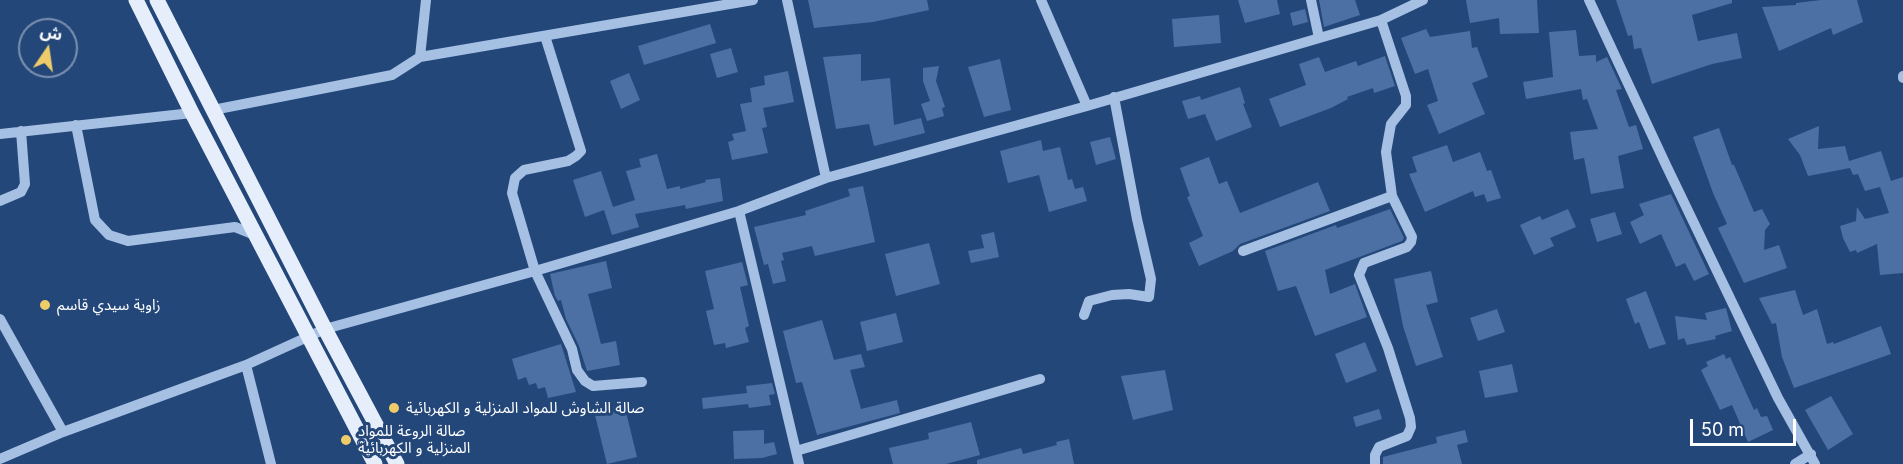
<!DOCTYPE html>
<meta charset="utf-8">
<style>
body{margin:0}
#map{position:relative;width:1903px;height:464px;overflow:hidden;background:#24477a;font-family:Inter,"Noto Sans Arabic",sans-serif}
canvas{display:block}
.north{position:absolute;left:18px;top:18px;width:60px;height:60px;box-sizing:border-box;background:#24477a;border:2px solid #7c91af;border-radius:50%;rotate:13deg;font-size:16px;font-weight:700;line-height:24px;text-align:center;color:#fff}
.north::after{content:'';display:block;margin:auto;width:21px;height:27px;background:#eecc6a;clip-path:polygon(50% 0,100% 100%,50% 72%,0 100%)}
.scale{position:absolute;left:1690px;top:419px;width:106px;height:27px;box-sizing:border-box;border:3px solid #fff;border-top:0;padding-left:8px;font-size:18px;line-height:21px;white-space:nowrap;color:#fff;-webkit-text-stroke:4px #24477a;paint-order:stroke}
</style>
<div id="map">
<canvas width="1903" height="464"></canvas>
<div class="north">ش</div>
<div class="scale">50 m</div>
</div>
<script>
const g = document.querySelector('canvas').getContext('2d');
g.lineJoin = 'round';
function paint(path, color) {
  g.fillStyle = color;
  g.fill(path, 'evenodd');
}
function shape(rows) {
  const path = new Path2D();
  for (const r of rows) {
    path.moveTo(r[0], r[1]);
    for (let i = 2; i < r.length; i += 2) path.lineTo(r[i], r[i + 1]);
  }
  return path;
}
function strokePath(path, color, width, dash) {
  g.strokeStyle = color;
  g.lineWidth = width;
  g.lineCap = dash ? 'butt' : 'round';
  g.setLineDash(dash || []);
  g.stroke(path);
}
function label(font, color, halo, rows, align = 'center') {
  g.font = font + ' Inter,"Noto Sans Arabic",sans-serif';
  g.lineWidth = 6;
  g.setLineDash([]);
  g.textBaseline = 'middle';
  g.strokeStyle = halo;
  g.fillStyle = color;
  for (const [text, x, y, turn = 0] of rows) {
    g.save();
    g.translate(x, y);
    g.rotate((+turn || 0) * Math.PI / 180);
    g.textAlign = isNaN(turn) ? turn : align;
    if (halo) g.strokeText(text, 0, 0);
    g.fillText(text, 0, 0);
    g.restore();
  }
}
const building = shape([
 [808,0,927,0,929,10,873,22,814,28],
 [1238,0,1277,0,1280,14,1245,23],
 [1319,0,1355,0,1360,15,1324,27],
 [1466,0,1537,0,1539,33,1500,34,1499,18,1470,23],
 [1616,0,1732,0,1732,3,1692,15,1698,41,1737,33,1742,58,1712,64,1652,84,1641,48,1634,49,1632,35,1628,36],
 [1821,0,1857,0,1863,22,1833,35,1831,28,1779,51,1762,7,1796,5,1796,3],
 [1305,9,1308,22,1293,26,1290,13],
 [1219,15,1221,43,1174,47,1172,19],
 [710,24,716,43,644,65,638,46],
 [1426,29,1430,37,1470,31,1472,48,1477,47,1488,77,1472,83,1485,114,1439,134,1427,105,1438,101,1428,69,1415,74,1401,38],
 [1576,30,1579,56,1596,55,1596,62,1607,57,1622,89,1616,90,1629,127,1636,125,1643,149,1618,156,1624,188,1591,194,1584,158,1574,160,1570,132,1598,129,1587,99,1583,100,1581,89,1526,99,1523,82,1553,77,1549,32],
 [731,48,738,72,717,78,710,54],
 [861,54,861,81,890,78,894,125,921,118,925,133,874,146,869,124,836,129,823,57],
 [1385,56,1395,86,1374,93,1373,88,1347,97,1348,99,1331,108,1280,127,1269,99,1306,85,1299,64,1319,57,1325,72,1356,61,1358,66],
 [1000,59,1011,110,984,117,968,67],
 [939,66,936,81,945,107,942,108,944,116,927,121,921,104,930,101,923,81,923,68],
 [788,71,794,102,763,108,767,127,762,128,768,153,732,160,728,142,734,140,732,134,746,131,740,104,752,102,750,88,765,85,764,76],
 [629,73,640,100,621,109,610,81],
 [1240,87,1245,103,1243,104,1252,127,1216,141,1205,114,1188,119,1182,101,1200,96,1201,100],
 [1819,126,1818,149,1845,146,1849,161,1881,151,1891,181,1903,177,1903,273,1880,275,1877,244,1857,253,1856,250,1850,252,1843,238,1840,226,1856,221,1857,207,1865,219,1889,213,1880,187,1865,191,1858,174,1853,175,1850,168,1808,176,1800,155,1788,139],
 [1719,128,1732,165,1734,165,1754,212,1762,209,1770,224,1765,230,1764,250,1779,245,1787,268,1744,283,1718,228,1727,224,1713,193,1693,137],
 [1110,137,1116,159,1096,165,1090,142],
 [1041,140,1043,151,1060,147,1068,180,1072,179,1075,189,1083,187,1087,201,1049,212,1039,175,1008,183,1000,151],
 [1447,145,1453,162,1480,152,1487,171,1491,170,1501,198,1487,202,1484,194,1475,197,1473,191,1425,212,1409,174,1417,172,1412,157],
 [657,154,667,189,680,186,680,189,706,182,705,180,720,178,723,201,686,209,685,205,635,214,639,227,612,235,604,210,585,217,573,180,601,171,613,207,635,200,626,171,641,167,639,159],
 [1209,157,1219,184,1227,181,1240,213,1318,182,1330,211,1240,244,1233,251,1199,266,1189,243,1203,236,1187,197,1190,196,1180,168],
 [863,186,875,242,815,256,812,246,782,253,784,260,781,261,786,281,773,284,768,264,764,265,754,227,806,215,805,211,850,196,848,189],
 [1671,194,1709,274,1694,281,1685,263,1676,267,1661,234,1640,244,1630,222,1644,215,1639,204],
 [1390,209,1404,238,1402,241,1325,270,1330,294,1355,284,1367,317,1315,336,1296,286,1278,291,1265,251,1336,225,1337,228],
 [1568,209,1576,227,1550,238,1554,246,1534,255,1520,225,1540,216,1542,220],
 [1615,212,1622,234,1597,242,1590,219],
 [994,232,999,257,971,263,968,251,984,248,981,235],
 [929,243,940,284,896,296,885,254],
 [606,261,612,288,588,294,601,344,616,341,620,365,587,371,579,346,566,319,561,300,558,301,555,296,550,274],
 [742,262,748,285,740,287,749,326,745,328,749,342,726,348,725,343,714,345,706,311,714,309,705,271],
 [1431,271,1438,302,1426,305,1443,357,1416,366,1403,326,1394,279],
 [1795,290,1803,315,1817,309,1827,344,1833,342,1834,344,1881,326,1891,354,1794,388,1782,357,1776,323,1772,324,1759,298],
 [1646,291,1666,344,1649,349,1639,322,1635,324,1626,299],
 [1726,308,1732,331,1715,336,1716,339,1687,345,1684,338,1678,340,1675,316,1707,320,1705,313],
 [1497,309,1505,332,1478,341,1470,318],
 [896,313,903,342,867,351,860,322],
 [822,320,834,360,861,354,865,367,850,370,861,409,897,400,900,413,817,435,802,382,796,383,783,331],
 [1365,342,1377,371,1346,383,1335,354],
 [561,344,576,392,548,398,545,387,538,389,536,383,529,385,526,377,518,380,512,359],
 [1724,354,1726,359,1730,357,1754,410,1757,408,1761,417,1767,416,1773,430,1748,442,1732,405,1720,410,1701,370,1708,366,1706,362],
 [1512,364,1518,392,1485,398,1479,371],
 [1165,370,1173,410,1133,420,1121,376],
 [772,383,775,394,769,395,771,405,749,408,748,404,703,409,702,398,747,393,746,386],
 [1831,396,1853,434,1828,450,1805,410],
 [624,404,637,457,607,464,594,411],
 [1379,409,1382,419,1356,427,1353,417],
 [971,422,980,455,946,464,893,464,889,448,929,439,928,433],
 [764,430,764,444,774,442,777,454,762,458,734,459,733,431],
 [1465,430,1468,442,1457,445,1462,464,1383,464,1383,457,1437,443,1436,437],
 [1069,439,1074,464,977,464,977,460,1021,448,1023,454,1057,445,1056,442]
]);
const minor = shape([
 [787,0,826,178],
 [1041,0,1087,106],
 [1311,0,1319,38],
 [1589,0,1666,165,1778,398,1815,464],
 [545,36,581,151,576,156,568,161,524,170,515,178,512,193,535,271,572,349,577,370,585,381,593,386,642,382],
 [420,57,426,0],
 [1903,76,1903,78],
 [213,110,392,75,420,57,753,0],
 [76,125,95,220,109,235,128,241,235,227,255,235],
 [0,134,192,113],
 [0,201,21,192,25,184,21,131],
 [739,211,799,464],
 [1243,251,1392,196],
 [1084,315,1089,301,1112,295,1129,294,1149,297,1151,279,1137,219,1114,97],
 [0,319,63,432],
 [246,365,271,464],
 [796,451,1040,379],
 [0,459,63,432,246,365,325,329,535,271,739,211,826,178,1087,106,1381,20,1423,0],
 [1375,464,1375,455,1379,447,1407,436,1411,427,1410,418,1388,348,1359,275,1364,263,1407,247,1411,242,1412,237,1392,196,1386,152,1391,124,1406,105,1406,96,1381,20],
 [1795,464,1811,454]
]);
const major = shape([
 [136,0,192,113,375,464],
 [157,0,325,329,397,464]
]);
const markers = [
 [45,305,6,"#eecc6a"],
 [394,408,6,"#eecc6a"],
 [346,440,6,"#eecc6a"]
];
const poiNames = [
 ["زاوية سيدي قاسم",57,305],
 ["صالة الشاوش للمواد المنزلية و الكهربائية",406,408],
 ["صالة الروعة للمواد",358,431],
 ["المنزلية و الكهربائية",358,448]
];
paint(building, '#4c70a3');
strokePath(minor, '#a6c0e4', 10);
strokePath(major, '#e6eefc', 15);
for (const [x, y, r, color] of markers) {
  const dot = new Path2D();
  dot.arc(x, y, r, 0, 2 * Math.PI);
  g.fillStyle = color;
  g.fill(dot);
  strokePath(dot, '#24477a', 2);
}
label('15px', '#fff', '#24477a', poiNames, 'left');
</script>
